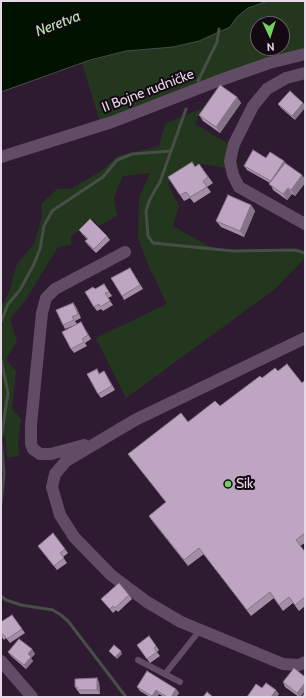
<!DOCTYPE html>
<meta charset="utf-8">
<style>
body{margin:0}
#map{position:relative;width:306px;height:698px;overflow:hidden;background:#2e1b31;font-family:Cabin,sans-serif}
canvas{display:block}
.frame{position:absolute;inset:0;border:2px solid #e7d9e8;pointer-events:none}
.north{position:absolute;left:250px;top:16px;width:40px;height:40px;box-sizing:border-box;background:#120913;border:1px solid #675c68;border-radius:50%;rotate:176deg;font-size:11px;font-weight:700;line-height:16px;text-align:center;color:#e7d9e8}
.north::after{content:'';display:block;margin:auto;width:14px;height:18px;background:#72d25d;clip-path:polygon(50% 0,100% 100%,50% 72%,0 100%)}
</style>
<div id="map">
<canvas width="306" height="698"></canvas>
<div class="frame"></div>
<div class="north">N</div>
</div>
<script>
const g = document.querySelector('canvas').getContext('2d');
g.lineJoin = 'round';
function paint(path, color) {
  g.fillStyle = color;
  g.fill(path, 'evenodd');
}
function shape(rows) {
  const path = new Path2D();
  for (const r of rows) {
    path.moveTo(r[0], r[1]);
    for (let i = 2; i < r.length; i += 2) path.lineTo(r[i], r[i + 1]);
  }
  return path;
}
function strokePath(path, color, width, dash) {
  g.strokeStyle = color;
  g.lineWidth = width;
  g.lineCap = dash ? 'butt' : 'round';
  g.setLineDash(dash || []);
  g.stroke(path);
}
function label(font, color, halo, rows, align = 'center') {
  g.font = font + ' Cabin,sans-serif';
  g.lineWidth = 4;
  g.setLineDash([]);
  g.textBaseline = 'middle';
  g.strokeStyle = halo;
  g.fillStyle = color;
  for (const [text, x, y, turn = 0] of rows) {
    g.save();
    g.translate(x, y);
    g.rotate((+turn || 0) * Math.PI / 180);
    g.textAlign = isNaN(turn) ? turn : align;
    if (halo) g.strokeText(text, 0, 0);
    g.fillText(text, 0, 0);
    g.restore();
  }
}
const green = shape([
 [268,1,305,1,305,54,101,125,82,63,126,51,173,47,199,41,229,27,237,17,248,8],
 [258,24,282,24,282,48,258,48],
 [202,108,195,124,227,143,226,168,202,164,175,174,168,184,179,206,173,226,214,249,233,251,295,250,305,253,305,258,275,289,126,398,96,338,167,304,146,260,138,237,139,198,150,173,123,176,114,197,117,216,99,226,94,220,71,236,71,245,58,247,25,301,10,319,17,341,6,359,16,371,12,409,21,419,18,442,19,456,7,458,5,436,1,435,1,306,8,295,17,264,34,244,42,217,41,204,57,189,71,189,101,171,118,156,159,146,165,124]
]);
const water = shape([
 [1,1,268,1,248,8,237,17,230,27,199,41,173,47,126,51,90,60,1,92,1,1]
]);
const stream = shape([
 [198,81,217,42,219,29],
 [186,109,160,182,150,199,146,211,148,236,153,243,233,251,295,250,305,253],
 [1,322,8,304,20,290,34,264,40,249,44,226,52,211,103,177,117,160,132,154,171,151],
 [1,360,8,393,1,439,4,474,1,503],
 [1,596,6,600,21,605,53,610,61,615,68,621,126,697]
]);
const service = shape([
 [138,660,180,682],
 [165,674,200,630]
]);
const minor = shape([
 [305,73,286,78,267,89,253,106,234,144,230,161,233,175,239,187,305,224],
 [305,338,135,420,66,461,55,474,52,487,60,515,74,537,111,575,147,602,181,622,283,664,299,665,305,662],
 [84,445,51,454,40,454,33,449,31,444,31,425,42,313,46,298,55,289,125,252],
 [1,661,32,697]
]);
const tertiary = shape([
 [1,157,112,122,215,82,269,63,305,54]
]);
const wall = shape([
 [290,91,295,120,281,108,278,104],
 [237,97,241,103,220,133,203,121,199,115],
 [266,158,284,161,285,163,305,179,305,183,295,196,292,194,287,200,273,190,270,183,247,170,244,166],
 [199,164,213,183,207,187,211,192,194,203,190,198,184,201,168,177,195,167],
 [251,205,255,211,244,237,221,227,216,221],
 [79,230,107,236,110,240,96,253,88,245,85,241,87,239,82,234],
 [130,268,143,289,124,300,122,296],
 [104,284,112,296,108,298,113,305,103,311,101,309,97,311,94,307],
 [73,303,76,307,81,318,75,321,77,324,81,322,91,339,85,343,87,346,74,353,71,349,75,325,65,329,63,325],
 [104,371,115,390,101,398,98,394,100,374],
 [278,371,302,383,305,380,305,543,300,546,305,552,305,606,299,611,293,603,283,611,274,598,251,616,204,554,188,566,153,522,149,516,166,502,128,454,188,422,220,406,262,378],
 [38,546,65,549,68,553,63,557,67,563,57,570],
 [129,595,132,599,118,612,116,610,113,613,101,599],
 [12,615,25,633,10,643,6,638,4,640,1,636,1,622],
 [149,636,159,650,157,652,160,656,150,663,137,645],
 [8,652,35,654,31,658,33,661,26,669,11,656],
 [99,682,100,694,80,694,75,687],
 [283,682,305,691,300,697,299,697,285,687],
 [137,687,176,689,179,693,176,697,164,697,159,694,157,697,150,697,140,691]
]);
const shadedWall = shape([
 [237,97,241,103,220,133,216,127],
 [303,103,305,105,305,108,295,120,292,116],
 [284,161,287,165,271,181],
 [302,175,305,179,305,183,295,196,291,190],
 [288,188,292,194,287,200,283,194],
 [251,205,255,211,244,237,240,231],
 [73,303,76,307,81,318,78,314],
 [104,371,107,376,115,390,112,386],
 [32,649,35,654,31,658,33,661,26,669,24,665,28,654],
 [121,651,122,654,117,659,115,657],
 [97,678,99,682,100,694,97,690],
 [305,683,305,691,300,697,299,697,297,693],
 [176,689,179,693,176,697,171,697],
 [156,690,159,694,157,697,153,697,152,696],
 [276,690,279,694,277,697,271,697]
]);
const building = shape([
 [220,85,237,97,216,127,199,115,220,85],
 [290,91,303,103,292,116,278,104,290,91],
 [253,150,266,158,270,152,284,161,271,181,244,166,253,150],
 [192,162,195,167,199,164,208,177,203,181,207,187,190,197,186,192,180,195,168,177,192,162],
 [285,163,302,175,291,190,288,188,283,194,269,184,285,163],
 [228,195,251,205,240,231,216,221,228,195],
 [90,219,107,236,94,249,85,241,88,239,79,230,90,219],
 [130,268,140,285,122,296,111,278,130,268],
 [104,284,109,292,105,293,110,301,100,307,99,304,94,307,85,292,93,287,95,289,104,284],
 [73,303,78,314,72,317,74,320,63,325,56,310,73,303],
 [81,322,88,335,82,339,84,342,71,349,62,332,81,322],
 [287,364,302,383,305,380,305,533,296,540,305,552,305,597,295,605,289,597,279,605,270,592,247,610,199,548,184,560,149,516,166,502,128,454,181,413,188,422,215,401,220,406,260,376,262,378,275,368,278,371,287,364],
 [97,369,99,374,104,371,112,386,98,394,87,374,97,369],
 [53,533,65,549,60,553,64,558,54,566,38,546,53,533],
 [119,583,129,595,115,608,113,606,110,609,101,599,119,583],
 [12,615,22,629,7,639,3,634,1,635,1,622,12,615],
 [149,636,156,646,154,648,157,652,147,659,137,645,149,636],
 [19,639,32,649,28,654,31,657,24,665,8,652,19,639],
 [114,645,121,651,115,657,109,651,114,645],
 [294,668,305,677,305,683,297,693,283,682,294,668],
 [147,671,176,689,171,697,167,697,156,690,152,696,137,687,147,671],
 [97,678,97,690,77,690,77,687,75,687,75,679,97,678],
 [266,683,276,690,271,697,247,697,256,684,262,688,266,683],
 [207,692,213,697,203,697,207,692],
 [305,693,305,697,302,697,305,693]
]);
const markers = [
 [228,484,4,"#72d25d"]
];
const streetNames = [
 ["II Bojne rudničke",148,91,-21]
];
const poiNames = [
 ["Sik",236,484]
];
const waterNames = [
 ["Neretva",58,24,-21]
];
paint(green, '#23371e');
paint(water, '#011200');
strokePath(water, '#464e46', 1);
strokePath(stream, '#464e46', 3);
strokePath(service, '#624b65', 6);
strokePath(minor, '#624b65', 12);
strokePath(tertiary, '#624b65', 12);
paint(wall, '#a38ea6');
paint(shadedWall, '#857487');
paint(building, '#bea5c1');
strokePath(building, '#857487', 1);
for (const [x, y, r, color] of markers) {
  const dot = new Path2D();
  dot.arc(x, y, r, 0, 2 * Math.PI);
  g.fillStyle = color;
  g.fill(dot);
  strokePath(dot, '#120913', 1.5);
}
label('14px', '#e7d9e8', '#120913', streetNames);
label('14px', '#e7d9e8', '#120913', poiNames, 'left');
label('italic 15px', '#b9e4b0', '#120913', waterNames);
</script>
